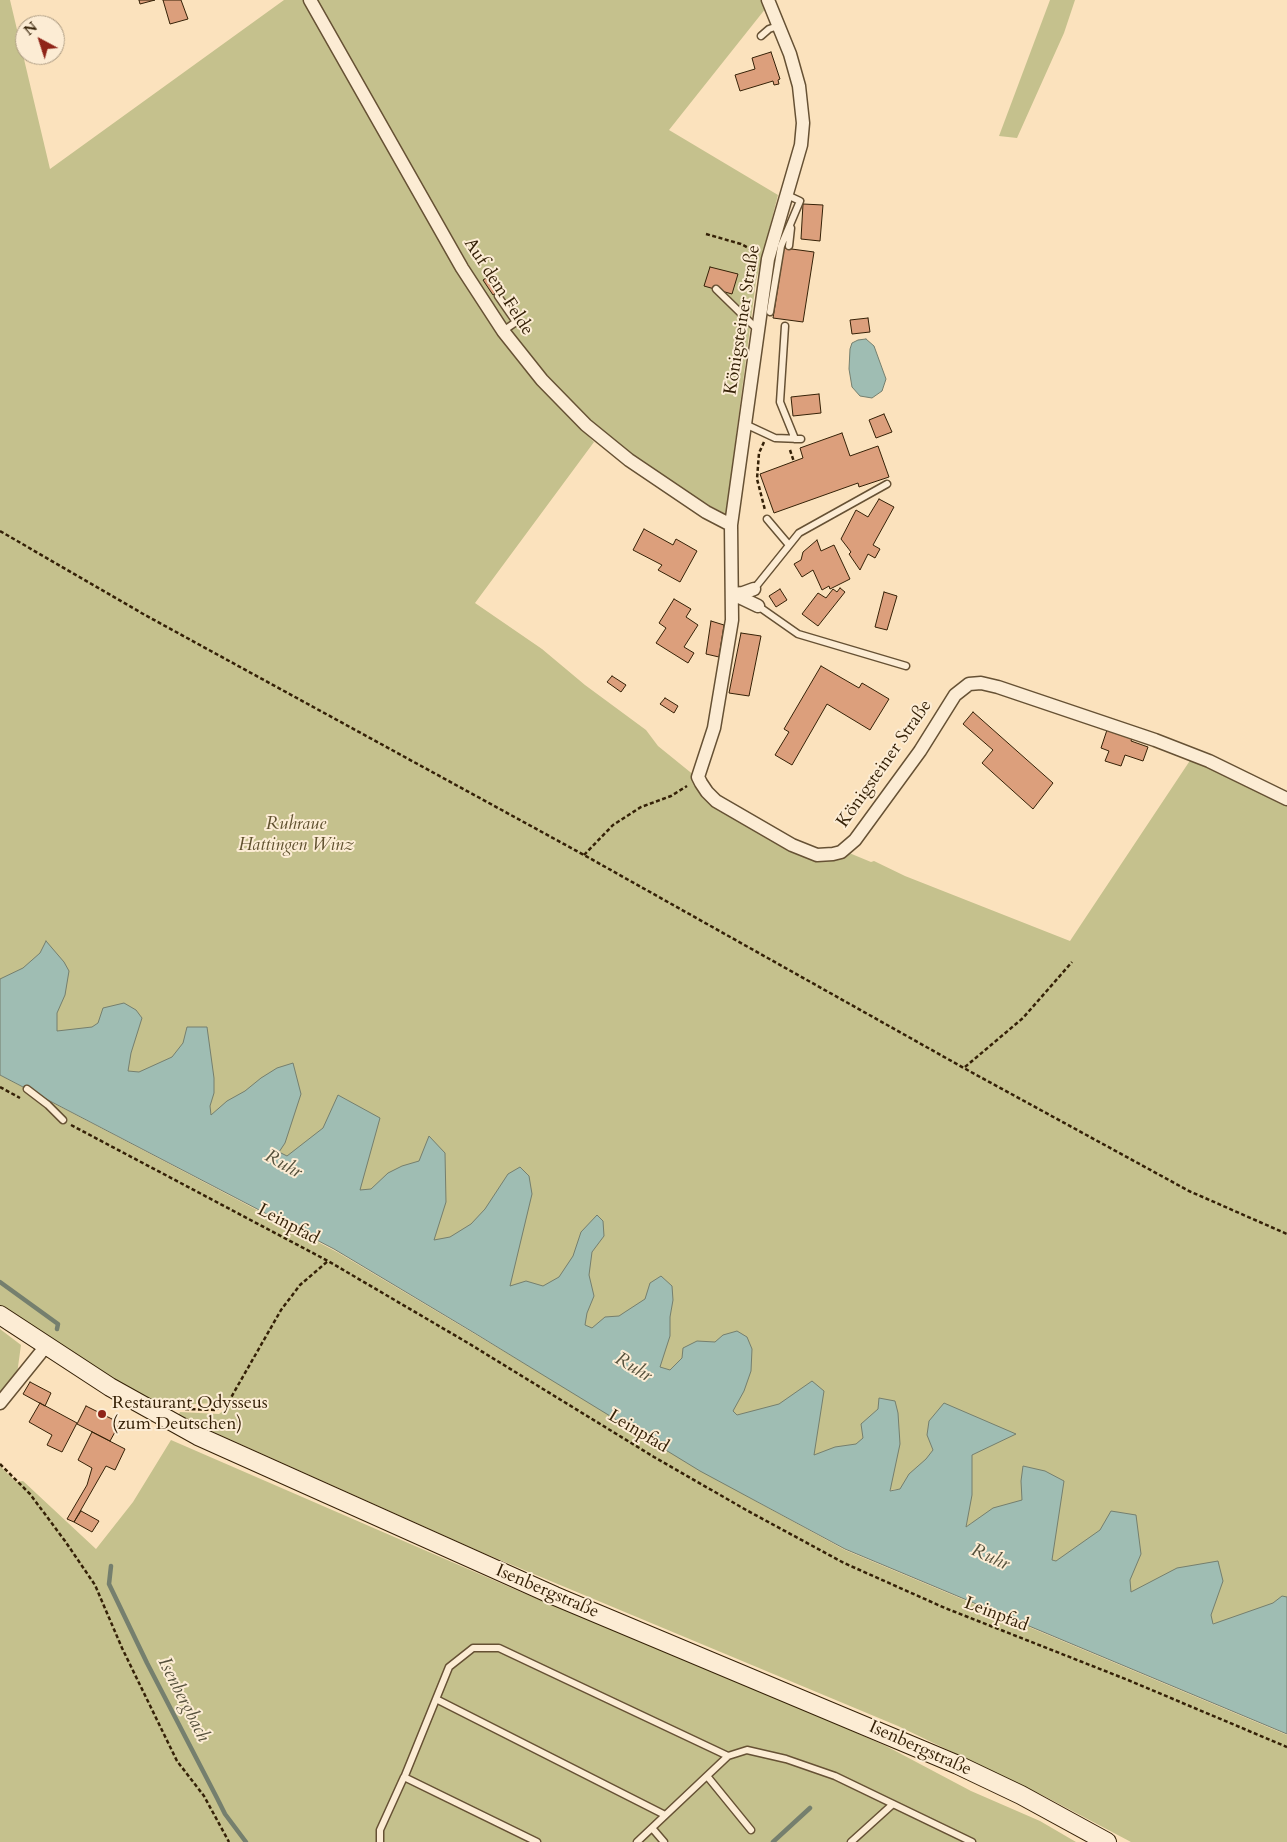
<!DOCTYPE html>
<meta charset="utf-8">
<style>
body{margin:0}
#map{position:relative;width:1287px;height:1842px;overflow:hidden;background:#fbe2bd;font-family:Cardo,serif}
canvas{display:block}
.north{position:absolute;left:15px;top:15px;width:50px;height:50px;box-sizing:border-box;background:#fcecd4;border:1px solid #ac9b82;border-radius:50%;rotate:320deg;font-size:14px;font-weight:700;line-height:20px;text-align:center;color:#352107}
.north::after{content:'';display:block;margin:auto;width:18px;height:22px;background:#8f2418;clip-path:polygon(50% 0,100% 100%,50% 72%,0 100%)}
</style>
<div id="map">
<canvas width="1287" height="1842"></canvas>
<div class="north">N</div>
</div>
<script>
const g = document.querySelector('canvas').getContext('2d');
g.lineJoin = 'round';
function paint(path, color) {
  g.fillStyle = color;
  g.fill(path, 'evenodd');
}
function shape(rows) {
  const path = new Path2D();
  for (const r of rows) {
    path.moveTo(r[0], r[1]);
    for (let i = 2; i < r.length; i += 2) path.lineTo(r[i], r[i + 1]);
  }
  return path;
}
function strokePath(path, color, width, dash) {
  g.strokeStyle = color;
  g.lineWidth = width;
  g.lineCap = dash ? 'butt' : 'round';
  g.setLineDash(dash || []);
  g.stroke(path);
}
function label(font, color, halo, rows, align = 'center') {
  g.font = font + ' Cardo,serif';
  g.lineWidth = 4;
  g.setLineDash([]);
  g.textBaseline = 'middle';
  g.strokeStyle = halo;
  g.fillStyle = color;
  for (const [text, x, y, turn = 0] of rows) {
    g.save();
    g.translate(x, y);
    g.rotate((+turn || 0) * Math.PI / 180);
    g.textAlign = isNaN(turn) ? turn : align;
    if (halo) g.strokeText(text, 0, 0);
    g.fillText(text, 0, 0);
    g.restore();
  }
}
const green = shape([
 [0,0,10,0,50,169,284,0,306,0,541,386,594,442,475,603,542,649,585,685,646,730,658,746,695,776,763,827,801,851,842,850,871,862,874,861,905,876,1070,941,1191,759,1287,803,1287,1653,1134,1591,1131,1592,1059,1559,1056,1561,1052,1560,1052,1556,973,1522,966,1527,967,1520,899,1489,891,1490,891,1486,819,1454,814,1456,814,1451,702,1398,510,1287,0,1005],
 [316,0,762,0,766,8,669,130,778,195,756,281,726,514,676,488,585,421,543,374,501,321],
 [1050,0,1075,0,1064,33,1017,138,999,136],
 [0,1075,337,1252,752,1499,845,1550,1287,1735,1287,1842,1131,1842,1044,1796,898,1726,481,1552,178,1416,180,1412,219,1414,225,1409,215,1403,158,1406,109,1377,0,1306],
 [0,1329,21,1345,17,1374,0,1394],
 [171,1440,521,1592,723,1674,886,1746,971,1791,1040,1821,1076,1842,0,1842,0,1466,16,1482,23,1481,96,1549,133,1502]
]);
const water = shape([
 [866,339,874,346,886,379,882,391,872,398,860,396,852,387,849,369,850,349,852,343,858,340,866,339],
 [46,941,64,962,69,971,65,995,57,1013,57,1031,92,1027,98,1023,103,1008,124,1003,136,1010,142,1018,131,1053,128,1071,139,1072,172,1057,183,1043,187,1027,207,1027,214,1078,214,1093,210,1106,211,1115,227,1101,245,1091,261,1078,277,1068,293,1063,301,1094,285,1143,279,1152,287,1156,323,1128,338,1095,380,1118,360,1190,371,1189,388,1173,402,1166,419,1161,429,1136,445,1153,446,1202,434,1240,450,1237,471,1224,485,1209,508,1174,520,1167,529,1176,532,1194,510,1286,526,1281,543,1286,559,1277,573,1256,581,1232,597,1215,603,1221,604,1236,592,1252,589,1275,594,1296,587,1313,585,1325,592,1328,605,1317,619,1316,625,1312,645,1299,650,1283,661,1276,672,1286,673,1300,670,1317,670,1336,660,1367,670,1370,682,1358,683,1348,697,1341,715,1342,723,1335,737,1331,747,1337,752,1349,751,1371,744,1391,733,1411,737,1415,779,1404,812,1381,824,1391,814,1455,835,1447,856,1444,863,1438,861,1424,878,1409,879,1398,895,1401,898,1413,900,1444,890,1491,900,1489,909,1474,926,1459,933,1450,927,1435,929,1421,944,1403,1016,1434,972,1455,972,1495,966,1527,993,1508,1022,1500,1021,1481,1023,1466,1045,1471,1064,1481,1052,1560,1056,1561,1100,1530,1111,1511,1136,1515,1141,1554,1130,1580,1131,1592,1177,1568,1218,1561,1223,1581,1211,1615,1213,1624,1273,1603,1282,1596,1287,1597,1287,1734,845,1549,700,1471,476,1334,334,1249,0,1075,0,979,23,968,40,953,46,941]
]);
const stream = shape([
 [0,1282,58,1324,57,1329],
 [111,1566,109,1584,147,1663,217,1798,225,1814,246,1842],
 [773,1842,810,1808]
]);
const building = shape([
 [139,0,155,0,140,4,139,0],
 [163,0,181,0,188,19,170,24,163,0],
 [771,52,780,79,778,80,779,84,774,85,773,81,740,91,735,75,755,69,752,58,771,52],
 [803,204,823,205,820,241,801,239,803,204],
 [784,248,814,252,803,322,773,318,784,248],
 [710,267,738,274,732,294,704,286,710,267],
 [493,274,503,288,493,295,483,280,493,274],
 [868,318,870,332,852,334,850,320,868,318],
 [819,394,821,413,793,416,791,397,819,394],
 [884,414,892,432,876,438,869,420,884,414],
 [842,433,850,456,878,446,889,477,859,487,858,483,774,513,760,474,803,458,800,448,842,433],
 [879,499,894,507,873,545,880,549,875,558,868,554,860,570,849,554,851,552,841,539,856,510,868,517,879,499],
 [644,529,673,545,676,539,697,551,680,582,658,570,662,565,633,550,644,529],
 [817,540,821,551,834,545,850,579,830,589,829,586,822,590,813,570,802,577,794,564,801,560,803,552,817,540],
 [840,588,845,592,818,626,802,614,818,593,826,598,833,589,837,592,840,588],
 [780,589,787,600,776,607,769,596,780,589],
 [884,592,897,596,887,630,875,627,884,592],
 [674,599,691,609,686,617,698,625,684,647,694,653,688,663,656,643,666,628,659,623,674,599],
 [711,621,724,625,719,657,706,654,711,621],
 [741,633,761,636,749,696,729,693,741,633],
 [821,666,859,688,862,683,889,699,870,730,827,704,792,765,775,755,789,732,784,729,821,666],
 [612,676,626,685,621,692,607,682,612,676],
 [665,698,678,706,674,713,660,704,665,698],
 [973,712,1053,783,1033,809,982,763,993,750,963,724,973,712],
 [1107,730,1132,738,1131,741,1148,747,1143,761,1125,755,1121,766,1105,761,1109,751,1101,748,1107,730],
 [30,1382,51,1393,45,1406,23,1394,30,1382],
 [40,1403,77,1423,62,1452,47,1445,52,1435,29,1422,40,1403],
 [86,1406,120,1423,110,1441,77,1424,86,1406],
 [92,1432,125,1449,115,1470,106,1466,74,1522,67,1519,87,1485,92,1468,78,1460,92,1432],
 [81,1511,99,1521,92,1532,74,1522,81,1511]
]);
const path = shape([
 [706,234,741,244,756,252],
 [764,442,759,453,757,479,765,510],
 [790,450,794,462],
 [0,531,145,615,584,855,971,1072,1189,1191,1287,1234],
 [584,855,613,825,641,807,671,796,687,786],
 [965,1067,1023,1018,1072,962],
 [0,1087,20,1098],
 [71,1125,328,1261,468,1343,654,1457,748,1511,844,1563,945,1608,1128,1680,1287,1747],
 [185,1409,216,1410,229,1401,281,1310,300,1285,328,1261],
 [0,1464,30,1494,65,1541,95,1585,122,1648,177,1761,204,1796,229,1842]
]);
const service = shape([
 [761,36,769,29,778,26],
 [789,246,791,228],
 [716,289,757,329],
 [498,296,516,322,503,331],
 [770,312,781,246,800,201,787,195],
 [785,326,780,402,795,439],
 [745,424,775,438,801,439],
 [767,519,789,545],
 [754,589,799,533,887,484],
 [758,606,798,634,906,666],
 [27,1089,48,1105,63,1120],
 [436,1699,665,1815],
 [707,1776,751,1830],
 [404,1778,449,1667,473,1648,499,1648,728,1756],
 [652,1828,664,1842],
 [380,1842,380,1830,404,1777,537,1842],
 [637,1842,728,1756,747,1750,786,1759,835,1776,972,1842],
 [851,1842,893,1804]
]);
const minor = shape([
 [310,0,462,268,503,331,542,380,586,425,629,460,706,512,731,525],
 [768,0,790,54,799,86,803,123,801,145,768,259,731,525,732,620,714,728,698,777,701,783,707,792,716,801,792,845,817,855,833,854,841,852,855,840,920,751,955,695,969,684,981,683,998,687,1155,740,1209,761,1287,799],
 [754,589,743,593,733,594,758,606],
 [0,1403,46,1346]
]);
const secondary = shape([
 [0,1315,110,1387,198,1436,555,1596,958,1765,1021,1795,1107,1842]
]);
const markers = [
 [102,1414,5,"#8f2418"]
];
const streetNames = [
 ["Auf dem Felde",498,287,57],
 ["Königsteiner Straße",743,320,-81],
 ["Königsteiner Straße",885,764,-55],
 ["Leinpfad",288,1225,28],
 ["Leinpfad",638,1432,31],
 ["Isenbergstraße",547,1592,23],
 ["Leinpfad",996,1615,21],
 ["Isenbergstraße",920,1749,24]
];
const parkNames = [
 ["Ruhraue",296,825],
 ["Hattingen Winz",296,846]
];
const poiNames = [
 ["Restaurant Odysseus",112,1404],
 ["(zum Deutschen)",112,1425]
];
const waterNames = [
 ["Ruhr",283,1165,29],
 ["Ruhr",633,1368,31],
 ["Ruhr",990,1558,24],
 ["Isenbergbach",183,1700,63]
];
paint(green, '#c5c18d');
paint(water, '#9fbdb3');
strokePath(water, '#757f6e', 1);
strokePath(stream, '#757f6e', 4.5);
paint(building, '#dc9f7c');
strokePath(building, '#352107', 1);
strokePath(service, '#665134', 9);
strokePath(minor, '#665134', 15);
strokePath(secondary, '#352107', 20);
strokePath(path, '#352107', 2.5, [4, 2.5]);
strokePath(service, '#fcecd4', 6);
strokePath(minor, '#fcecd4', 12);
strokePath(secondary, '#fcecd4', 18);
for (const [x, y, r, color] of markers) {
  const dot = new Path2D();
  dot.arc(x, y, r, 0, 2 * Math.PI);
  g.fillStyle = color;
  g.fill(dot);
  strokePath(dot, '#fcecd4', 2);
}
label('18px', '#352107', '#fcecd4', streetNames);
label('italic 18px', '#60512f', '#fcecd4', parkNames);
label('18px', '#352107', '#fcecd4', poiNames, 'left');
label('italic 19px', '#55503b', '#fcecd4', waterNames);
</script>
